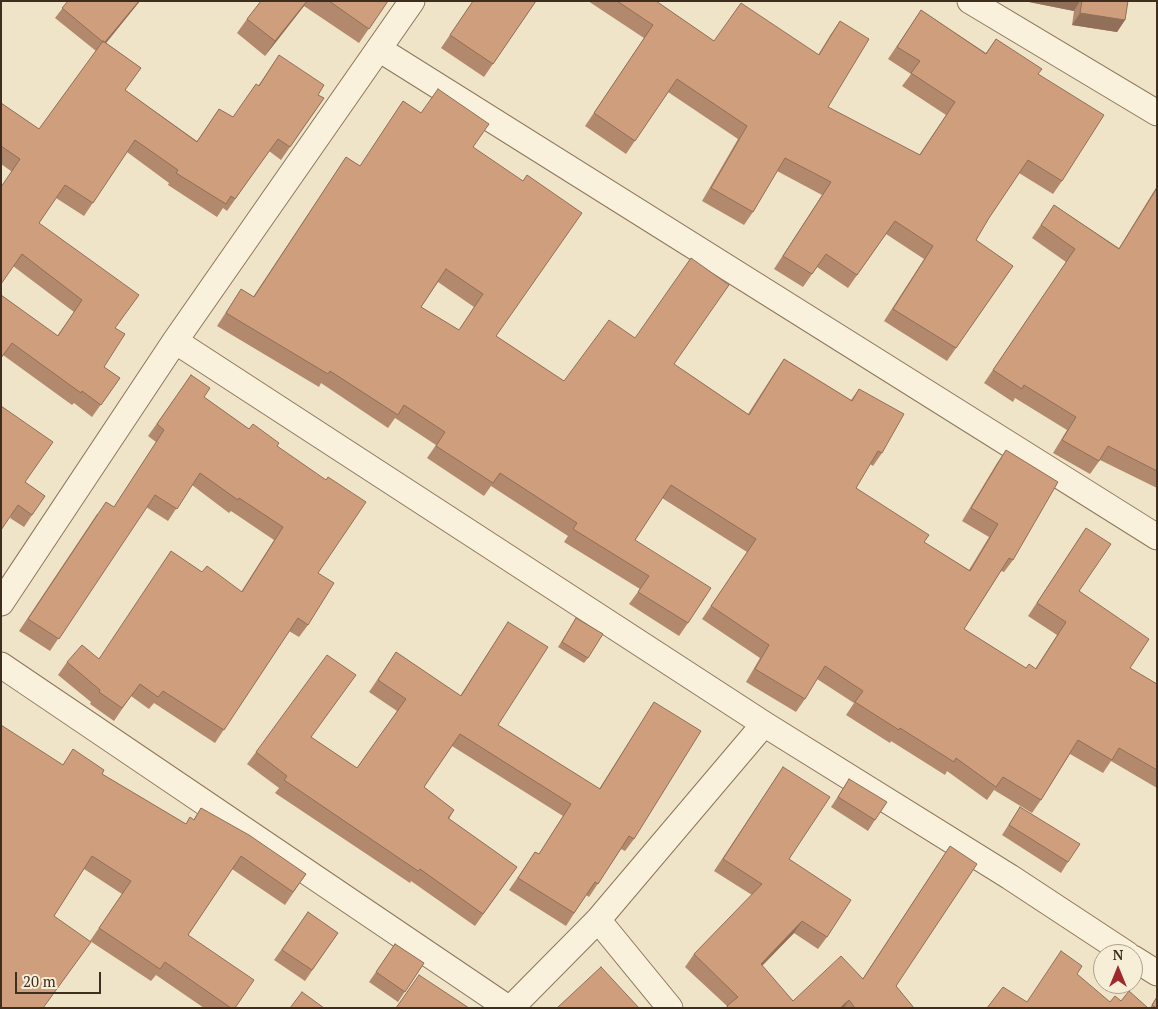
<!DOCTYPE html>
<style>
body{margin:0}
#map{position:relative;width:1158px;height:1009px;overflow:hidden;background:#f0e4c8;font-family:"PT Serif",serif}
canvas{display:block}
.frame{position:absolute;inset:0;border:2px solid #3d2e20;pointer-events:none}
.north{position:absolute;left:1093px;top:944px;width:50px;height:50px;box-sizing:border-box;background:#f7eed8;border:1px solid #ada18e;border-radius:50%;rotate:0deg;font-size:14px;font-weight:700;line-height:20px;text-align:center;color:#3d2e20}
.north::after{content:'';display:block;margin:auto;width:18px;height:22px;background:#9e2a2b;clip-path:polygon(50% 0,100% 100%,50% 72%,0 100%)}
.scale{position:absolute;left:15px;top:972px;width:86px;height:22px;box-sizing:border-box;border:2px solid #3d2e20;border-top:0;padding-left:6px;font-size:15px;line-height:18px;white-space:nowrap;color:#3d2e20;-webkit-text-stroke:4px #f7eed8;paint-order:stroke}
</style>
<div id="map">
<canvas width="1158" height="1009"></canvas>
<div class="frame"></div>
<div class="north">N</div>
<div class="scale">20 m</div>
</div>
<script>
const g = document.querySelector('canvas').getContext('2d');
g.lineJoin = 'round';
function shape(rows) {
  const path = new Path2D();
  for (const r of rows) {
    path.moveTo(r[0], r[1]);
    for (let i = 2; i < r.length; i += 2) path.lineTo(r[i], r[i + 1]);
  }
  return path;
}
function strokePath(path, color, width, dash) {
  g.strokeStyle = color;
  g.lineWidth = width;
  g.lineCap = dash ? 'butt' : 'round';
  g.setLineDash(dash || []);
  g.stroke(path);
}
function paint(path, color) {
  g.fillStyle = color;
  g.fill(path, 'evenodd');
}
const street = shape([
 [970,1,1157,113],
 [379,49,1157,537],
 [175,341,764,724,1010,877,1127,954],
 [1,603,175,341,412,1],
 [1,665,508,1008],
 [598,920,670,1008],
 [1133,958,1157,973],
 [511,1008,598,920,764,724]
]);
const wall = shape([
 [68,1,140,1,106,43,141,68,125,90,197,141,219,109,233,117,258,86,279,55,318,95,324,98,281,160,269,151,227,211,223,208,217,217,168,185,169,183,127,152,84,216,56,198,39,223,115,328,104,367,120,378,92,417,74,403,72,405,3,355,1,295,57,336,74,312,13,266,11,171,1,164,1,103,39,129,96,51,55,18],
 [261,1,388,1,359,43,304,6,265,56,237,33,247,19],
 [473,1,536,1,484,77,441,48],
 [588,1,656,1,714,41,818,55,831,34,840,21,828,107,919,155,946,115,902,86,911,74,888,59,921,10,986,53,996,39,1038,74,1062,181,1053,194,1019,173,989,218,976,240,1013,266,947,361,884,321,924,259,886,234,848,288,817,267,803,287,774,269,822,195,777,171,753,212,744,225,702,201,738,139,668,92,626,154,585,126,644,38],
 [1024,1,1128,1,1125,20,1117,32,1072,25,1074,11],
 [403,101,473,147,496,336,564,381,635,338,674,364,748,414,775,372,784,359,851,400,859,389,882,453,873,466,870,464,856,488,924,542,969,570,989,537,962,521,997,463,1006,450,1013,560,1004,572,1001,571,964,629,1026,668,1035,669,1057,635,1028,616,1086,528,1079,591,1130,668,1157,684,1157,788,1111,761,1103,773,1070,754,1041,800,1032,813,994,790,987,800,947,771,945,775,891,741,890,743,846,715,854,703,817,679,805,699,796,712,746,682,760,658,702,619,747,552,662,498,635,540,688,623,679,636,629,604,640,589,564,542,568,536,491,486,484,496,427,458,436,445,395,418,388,428,321,383,319,387,217,326,241,289,253,297,346,157,360,166],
 [438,282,474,307,459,330,421,307],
 [1157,186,1157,488,1100,460,1090,474,1053,453,1067,430,1015,398,1013,402,984,383,1066,262,1032,238,1054,205,1119,248],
 [191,375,204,397,249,429,277,446,318,573,308,625,299,637,289,631,215,743,154,703,149,709,131,696,114,721,90,704,91,702,58,675,67,662,98,659,202,572,241,592,274,540,231,511,229,513,192,485,168,521,146,507,50,651,19,631,97,514,114,507,156,442,148,436],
 [25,482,45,496,24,527,10,518],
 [576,618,588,658,584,663,558,647],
 [508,622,498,725,599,789,646,715,654,702,634,839,625,851,621,849,589,897,586,895,566,926,509,890,535,852,539,854,563,816,452,746,424,787,454,810,449,819,517,867,475,926,411,881,410,883,275,793,279,788,247,764,256,752,311,737,357,768,397,711,369,692,396,652,460,696],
 [73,749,102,774,186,824,194,819,201,808,306,874,285,905,232,869,188,935,235,1008,204,1008,156,975,151,981,90,941,122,894,84,869,54,916,63,765],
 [783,767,789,859,827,937,818,949,794,933,762,966,793,1001,863,978,950,846,896,986,914,1008,726,1008,727,1006,685,967,694,954,752,895,714,871],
 [849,779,875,820,868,831,831,807],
 [1020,807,1068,862,1061,873,1002,835],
 [308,912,338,933,305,981,274,960],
 [395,944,424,963,398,1002,369,982],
 [1157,996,1157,1008,1150,1008]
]);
const shadedWall = shape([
 [139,1,140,1,98,53,104,43],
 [307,1,304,6,265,56,275,41],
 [1024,1,1080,1,1074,11],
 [1080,13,1125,20,1117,32,1072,25],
 [802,921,794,933,752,976,761,964],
 [849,1000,844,1008,840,1008]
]);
const building = shape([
 [68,1,139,1,105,42,103,42,62,8,68,1],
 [261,1,307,1,275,41,247,19,261,1],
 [329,1,388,1,369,29,329,1],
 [473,1,536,1,493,64,450,35,473,1],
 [617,1,656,1,714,41,741,3,819,55,840,21,869,39,828,107,920,155,955,102,911,73,920,61,897,47,921,10,986,54,996,39,1042,69,1038,74,1104,115,1062,181,1028,160,989,218,976,240,1013,266,956,348,893,309,933,246,895,221,857,275,826,254,812,274,783,256,831,182,785,158,753,212,711,188,747,126,677,79,635,141,594,113,653,25,617,1],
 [1082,1,1128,1,1125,20,1080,13,1082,1],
 [103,41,141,68,125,90,197,142,219,109,233,117,256,84,259,86,279,55,324,85,318,95,324,98,290,147,278,139,235,199,231,196,226,204,176,173,178,170,135,140,93,203,65,185,39,223,139,295,115,328,125,334,104,367,120,378,101,405,82,391,81,393,12,343,1,358,1,295,58,336,82,300,22,254,1,284,1,187,20,159,1,146,1,103,39,129,103,41],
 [438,89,489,124,473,147,523,181,527,175,582,213,496,336,564,381,609,320,635,338,691,258,729,285,674,364,749,415,784,359,852,401,859,389,904,414,882,453,878,451,856,488,929,535,924,542,970,571,998,524,971,508,1006,450,1058,482,1013,560,1009,558,964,629,1026,668,1029,664,1036,669,1066,622,1037,603,1086,528,1111,544,1079,591,1149,639,1130,668,1157,684,1157,770,1119,748,1112,760,1078,740,1041,800,1003,777,996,787,956,758,954,762,900,728,899,730,855,702,863,691,825,666,805,699,755,669,769,645,711,606,756,539,671,485,635,540,711,588,688,623,638,592,649,576,573,529,577,523,500,473,493,483,436,446,445,432,404,405,398,415,330,371,328,374,226,313,241,289,254,297,346,157,360,166,403,101,421,113,438,89],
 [446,269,483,294,459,330,421,307,446,269],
 [1157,188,1157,471,1108,446,1099,461,1062,440,1076,417,1024,385,1022,389,993,370,1075,249,1041,225,1054,205,1119,249,1157,188],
 [191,375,210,388,204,397,249,429,253,424,279,443,277,446,326,480,328,477,366,502,318,573,334,583,308,625,298,618,224,730,163,691,158,697,140,684,122,708,99,692,100,690,67,662,82,645,99,659,171,551,202,572,207,566,242,592,283,527,239,498,238,500,200,473,177,509,155,495,59,639,28,619,106,502,114,507,164,430,157,424,191,375],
 [1,406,53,442,25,482,45,496,32,515,18,505,1,530,1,406],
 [576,618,603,634,588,658,562,642,576,618],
 [508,622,548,647,498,725,600,789,654,702,701,731,634,839,629,836,598,884,595,882,574,913,518,878,535,852,539,854,571,804,460,734,424,787,454,810,448,818,517,867,483,914,420,869,418,871,284,780,287,776,256,752,327,655,356,675,311,737,357,768,406,699,378,680,396,652,461,696,508,622],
 [1,725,63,765,73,749,104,770,102,774,186,824,190,817,194,820,201,808,249,835,306,874,293,892,241,856,188,935,254,980,235,1008,231,1008,165,962,160,969,99,928,131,881,92,856,54,916,91,942,43,1008,1,1008,1,725],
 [783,767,830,797,789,859,851,900,827,937,802,921,761,964,793,1001,841,956,863,979,950,846,977,864,896,986,914,1008,855,1008,849,1000,840,1008,729,1008,727,1006,738,997,694,954,762,884,723,859,783,767],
 [849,779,887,802,875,820,838,797,849,779],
 [1020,807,1080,844,1068,862,1009,825,1020,807],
 [308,912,338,933,312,970,282,950,308,912],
 [395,944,424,963,405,992,376,972,395,944],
 [1061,951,1082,966,1077,974,1110,1002,1115,996,1121,1001,1129,991,1148,1008,987,1008,1003,987,1027,1002,1061,951],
 [601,967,639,1008,557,1008,601,967],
 [419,975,469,1008,396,1008,419,975],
 [302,992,324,1008,290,1008,302,992],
 [1157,997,1157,1008,1156,1008,1152,1005,1157,997]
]);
strokePath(street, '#8d765c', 27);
strokePath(street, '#faf1dc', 25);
paint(wall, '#b2896c');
paint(shadedWall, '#916f58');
paint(building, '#cf9f7d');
strokePath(building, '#916f58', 1);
</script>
